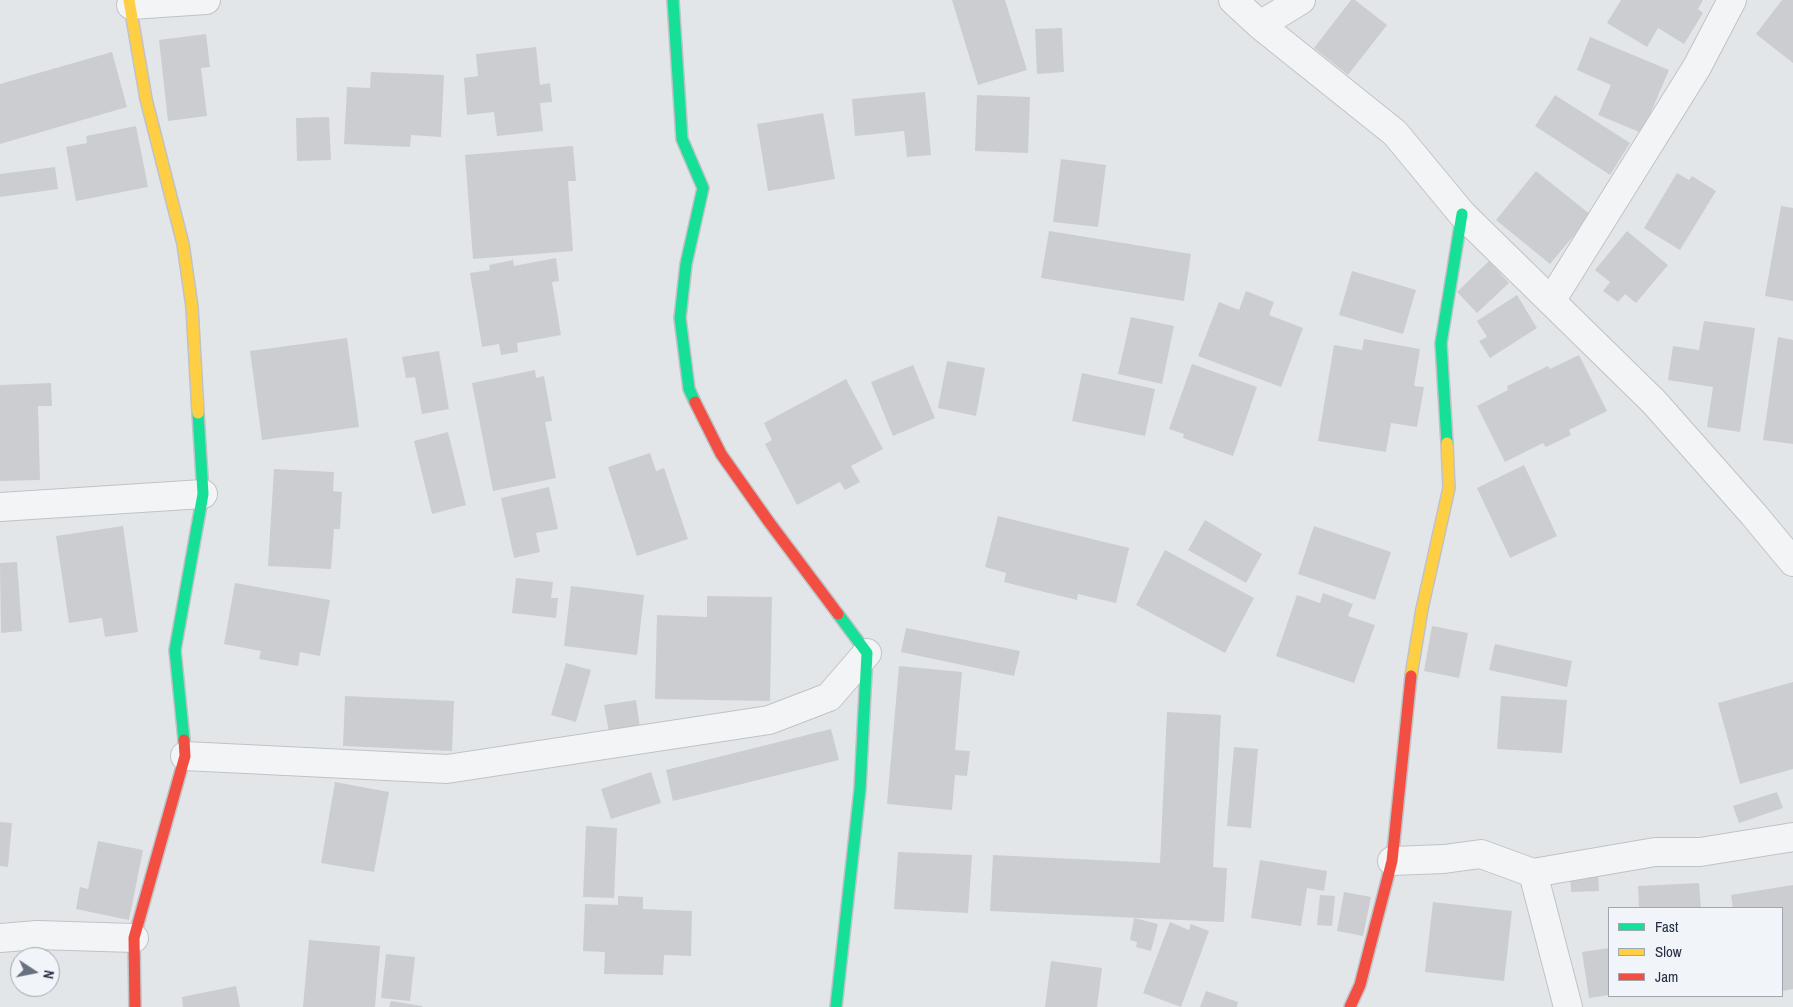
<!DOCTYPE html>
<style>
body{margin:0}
#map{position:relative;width:1793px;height:1007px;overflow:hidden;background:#e3e6e9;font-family:"Archivo Narrow",sans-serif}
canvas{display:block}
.legend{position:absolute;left:1608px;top:907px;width:175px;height:90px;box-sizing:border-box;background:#f1f4f8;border:1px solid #a0a6b0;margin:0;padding:6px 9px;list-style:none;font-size:15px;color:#273145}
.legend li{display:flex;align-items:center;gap:10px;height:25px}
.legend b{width:25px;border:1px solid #a0a6b0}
.north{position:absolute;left:10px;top:947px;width:50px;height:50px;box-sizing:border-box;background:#f1f4f8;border:1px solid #a0a6b0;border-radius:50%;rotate:101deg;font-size:14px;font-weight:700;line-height:20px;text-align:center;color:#273145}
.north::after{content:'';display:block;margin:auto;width:18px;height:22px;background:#69707e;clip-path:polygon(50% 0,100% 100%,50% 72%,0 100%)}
</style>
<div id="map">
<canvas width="1793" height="1007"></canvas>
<ul class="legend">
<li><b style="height:6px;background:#16e098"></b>Fast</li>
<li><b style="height:6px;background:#ffcf43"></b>Slow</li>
<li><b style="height:6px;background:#f24e42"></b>Jam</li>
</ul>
<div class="north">N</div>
</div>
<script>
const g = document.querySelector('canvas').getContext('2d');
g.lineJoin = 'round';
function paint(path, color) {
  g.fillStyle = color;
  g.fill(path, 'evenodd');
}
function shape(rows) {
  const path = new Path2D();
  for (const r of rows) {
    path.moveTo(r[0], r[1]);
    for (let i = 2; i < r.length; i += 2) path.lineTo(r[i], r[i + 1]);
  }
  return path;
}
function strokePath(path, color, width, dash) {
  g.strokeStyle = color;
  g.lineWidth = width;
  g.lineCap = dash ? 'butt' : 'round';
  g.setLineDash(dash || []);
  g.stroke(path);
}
const building = shape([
 [952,0,1005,0,1027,70,978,85],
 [1351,0,1355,0,1387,25,1348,75,1314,48],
 [1621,0,1703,0,1698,9,1703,13,1684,44,1658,28,1647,47,1607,23],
 [1782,0,1793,0,1793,63,1756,34],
 [1062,28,1064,72,1037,74,1035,29],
 [206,34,210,67,201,68,207,116,168,121,159,40],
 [1590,37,1669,70,1642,133,1598,115,1611,85,1577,70],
 [536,47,540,85,550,83,552,102,540,103,543,131,497,136,494,112,467,115,464,78,478,76,476,54],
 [112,52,127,107,0,144,0,84],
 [371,72,444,75,441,137,411,135,410,147,344,144,347,87,370,88],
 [925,92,931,155,907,157,904,131,855,136,852,99],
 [977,95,1030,97,1028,153,975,151],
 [1555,95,1630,143,1610,175,1535,126],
 [823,113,835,179,768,191,757,124],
 [329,117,331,160,297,161,296,118],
 [136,126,148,187,76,201,66,147,87,143,86,136],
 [573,146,576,181,568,181,573,251,473,259,465,155],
 [1061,159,1106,165,1098,227,1053,222],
 [55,167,58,189,0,197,0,174],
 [1536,171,1591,215,1550,264,1496,220],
 [1677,173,1689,180,1692,176,1716,191,1680,250,1644,228],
 [1781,206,1793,208,1793,301,1765,296],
 [1049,231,1191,254,1184,301,1041,278],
 [1627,231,1668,265,1636,303,1625,294,1618,302,1603,291,1610,282,1595,270],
 [556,258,559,281,552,282,561,335,517,343,518,352,501,355,499,344,482,347,470,273,490,270,489,265,513,260,514,266],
 [1489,261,1509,283,1477,313,1457,292],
 [1352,271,1416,290,1403,334,1339,315],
 [1246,291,1274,302,1269,315,1303,328,1281,387,1198,356,1219,302,1239,310],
 [1517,295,1537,328,1490,358,1479,341,1487,337,1477,321],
 [1131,317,1174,326,1162,384,1118,374],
 [1704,321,1755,328,1740,432,1707,427,1713,387,1668,380,1673,346,1699,350],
 [1778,337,1793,340,1793,444,1763,440],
 [347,338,359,427,262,440,250,351],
 [1364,339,1420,349,1414,386,1424,387,1417,427,1391,423,1386,452,1318,441,1334,345,1362,350],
 [439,351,449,409,422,414,415,377,406,378,402,357],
 [1579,355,1607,411,1569,430,1571,435,1546,447,1543,443,1505,462,1477,406,1508,390,1507,386,1548,366,1550,369],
 [947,361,985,368,976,416,938,408],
 [1192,364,1257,387,1233,456,1183,438,1184,434,1169,429],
 [913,365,935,418,893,436,871,382],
 [535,370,536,378,544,376,552,421,545,422,556,478,493,491,472,383],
 [1082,373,1155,389,1145,436,1072,421],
 [846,379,883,449,851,466,860,482,845,490,840,482,797,505,765,444,772,440,764,423],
 [51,383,52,406,38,406,40,480,0,481,0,385],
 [448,432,466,505,432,514,414,441],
 [650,453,656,471,664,468,688,539,637,556,608,467],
 [1524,465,1557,536,1510,558,1477,488],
 [274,469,334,472,333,491,342,492,340,529,334,529,331,569,268,566],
 [549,487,558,529,536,533,540,552,514,558,501,498],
 [998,516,1129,548,1116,603,1078,594,1077,600,1004,582,1006,573,985,567],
 [1205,520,1262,554,1246,583,1188,550],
 [123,526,138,632,105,637,102,618,69,623,56,536],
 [1314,526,1391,552,1375,600,1298,574],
 [1165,550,1254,598,1225,653,1136,605],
 [17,562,22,631,1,633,0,563],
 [516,578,553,582,551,598,558,598,556,618,512,613],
 [235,583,330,600,320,656,300,652,298,666,259,659,261,651,224,644],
 [571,586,644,595,637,655,564,646],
 [1323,593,1353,604,1348,616,1375,625,1354,683,1276,656,1297,595,1320,603],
 [707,596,772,597,770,701,655,699,657,615,707,617],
 [1432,626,1468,633,1459,678,1424,671],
 [906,628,1020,651,1014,676,901,652],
 [1495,644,1572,661,1567,687,1489,670],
 [566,663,591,670,576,722,551,715],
 [899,666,962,672,955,750,970,751,967,776,955,775,952,810,887,804],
 [1793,682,1793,769,1740,784,1718,703],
 [345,696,454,701,452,751,343,746],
 [1501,696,1567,700,1562,753,1497,749],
 [636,700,640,727,609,732,604,705],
 [1167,712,1221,715,1213,867,1227,868,1224,922,990,911,993,855,1160,863],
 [831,729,839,760,673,801,666,770],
 [1234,747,1258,749,1251,828,1227,826],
 [651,772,661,803,611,819,601,789],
 [335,782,389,792,374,872,321,863],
 [1777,792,1783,808,1739,823,1733,806],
 [0,822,12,823,8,867,0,866],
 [586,826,617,828,614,898,583,897],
 [98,841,143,850,129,920,76,909,80,887,88,889],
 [898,852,972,855,968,913,894,909],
 [1260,860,1327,871,1324,891,1307,888,1301,926,1251,918],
 [1598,870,1599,891,1571,892,1570,871],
 [1699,883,1701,908,1639,908,1638,886],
 [1793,885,1793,989,1782,991,1782,908,1733,908,1731,895],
 [1344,892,1371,897,1363,936,1337,931],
 [1320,895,1335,896,1332,926,1317,925],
 [618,896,643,897,643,909,692,911,691,956,664,955,663,975,604,974,605,952,583,951,585,904,618,905],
 [1433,902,1512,911,1504,981,1425,972],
 [1134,918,1158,924,1151,951,1136,947,1137,942,1130,940],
 [1170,922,1189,930,1191,924,1209,931,1181,1007,1143,993],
 [309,940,380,946,375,1007,303,1007],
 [1609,948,1609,995,1589,998,1582,952],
 [386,954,415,957,410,1001,381,998],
 [1051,961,1102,968,1097,1007,1045,1007],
 [236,986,240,1007,183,1007,182,997],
 [1206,991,1238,1002,1237,1007,1200,1007],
 [391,1001,422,1006,422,1007,389,1007]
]);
const street = shape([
 [1233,0,1260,25,1395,133,1462,214,1654,402,1754,515,1793,562],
 [131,5,206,0],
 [1260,25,1301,0],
 [1551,301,1697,67,1732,0],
 [0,507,203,494],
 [185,756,447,769,769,720,829,697,867,653],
 [1392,861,1444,859,1481,854,1533,873,1655,852,1700,852,1793,837],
 [1533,873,1568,1007],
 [0,938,37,935,134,938]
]);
const fast = shape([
 [673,0,682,139,703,188,686,264,680,318,689,389,695,402],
 [1447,443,1441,343,1462,214],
 [184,740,175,650,203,494,198,413],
 [836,1007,860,789,867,653,838,614]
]);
const slow = shape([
 [129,0,146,99,183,244,192,307,198,413],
 [1411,676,1422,609,1449,488,1447,443]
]);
const jam = shape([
 [695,402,721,454,769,522,838,614],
 [135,1007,134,938,185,756,184,740],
 [1350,1007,1360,985,1392,861,1411,676]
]);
paint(building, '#cbcdd1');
strokePath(street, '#c0c2c7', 30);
strokePath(fast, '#c0c2c7', 14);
strokePath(slow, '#c0c2c7', 14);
strokePath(jam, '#c0c2c7', 14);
strokePath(street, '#f3f4f5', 28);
strokePath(fast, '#16e098', 11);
strokePath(slow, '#ffcf43', 11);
strokePath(jam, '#f24e42', 11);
</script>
